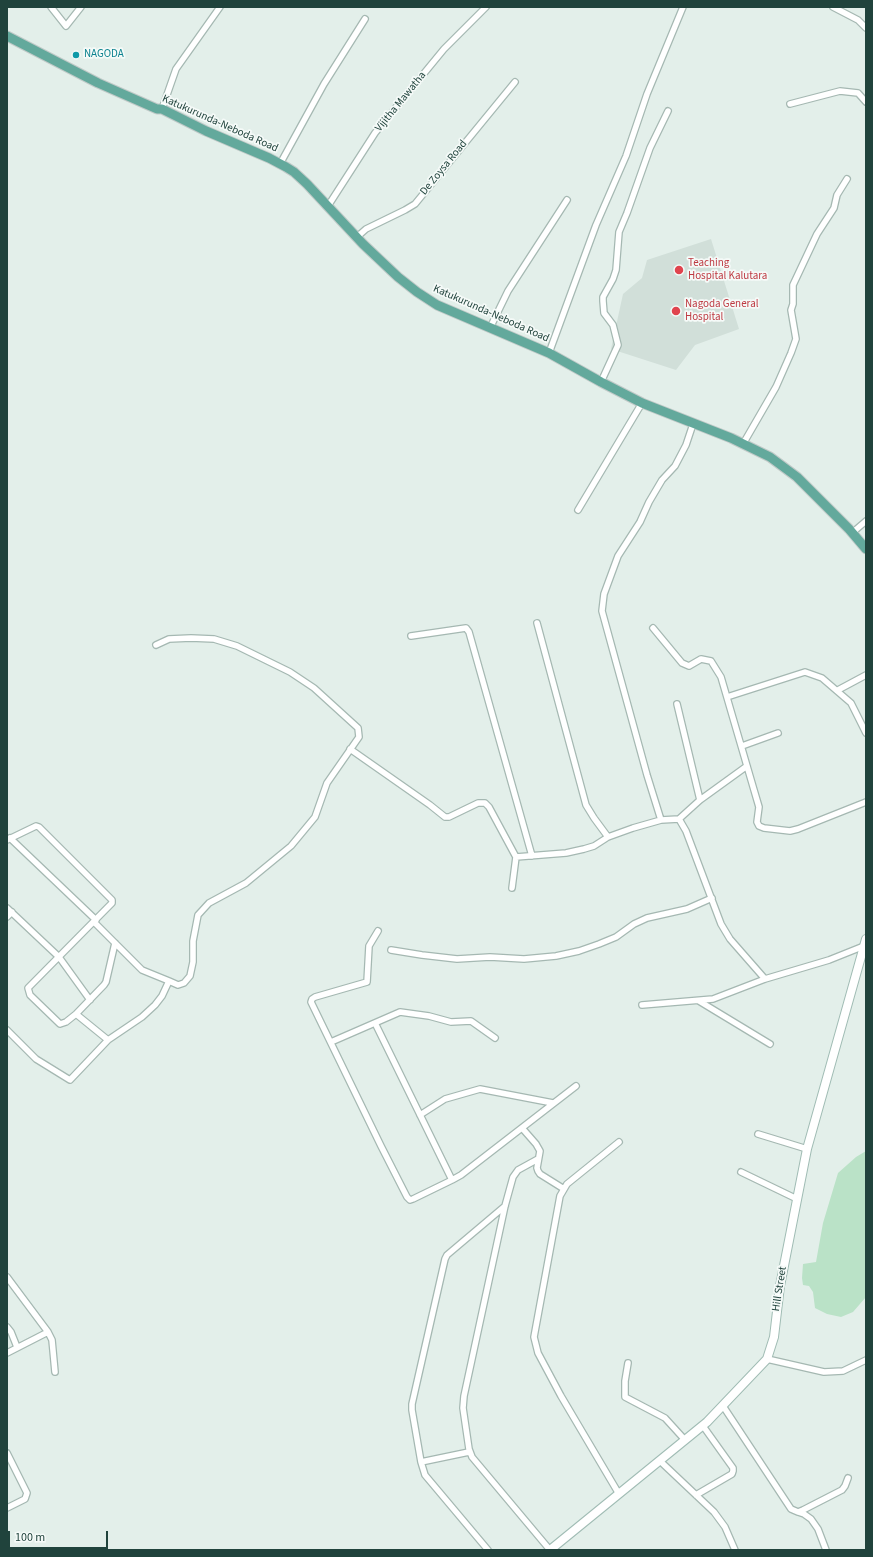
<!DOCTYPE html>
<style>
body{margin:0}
#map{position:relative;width:873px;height:1557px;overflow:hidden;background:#e3efea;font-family:"Source Sans 3",sans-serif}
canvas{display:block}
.frame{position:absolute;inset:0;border:8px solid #20433c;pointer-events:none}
.scale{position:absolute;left:8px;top:1531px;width:100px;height:18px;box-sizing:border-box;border:2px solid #20433c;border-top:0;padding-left:5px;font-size:12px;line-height:14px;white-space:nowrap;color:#20433c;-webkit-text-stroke:3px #f5faf8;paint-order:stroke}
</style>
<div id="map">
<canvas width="873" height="1557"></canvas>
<div class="frame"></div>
<div class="scale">100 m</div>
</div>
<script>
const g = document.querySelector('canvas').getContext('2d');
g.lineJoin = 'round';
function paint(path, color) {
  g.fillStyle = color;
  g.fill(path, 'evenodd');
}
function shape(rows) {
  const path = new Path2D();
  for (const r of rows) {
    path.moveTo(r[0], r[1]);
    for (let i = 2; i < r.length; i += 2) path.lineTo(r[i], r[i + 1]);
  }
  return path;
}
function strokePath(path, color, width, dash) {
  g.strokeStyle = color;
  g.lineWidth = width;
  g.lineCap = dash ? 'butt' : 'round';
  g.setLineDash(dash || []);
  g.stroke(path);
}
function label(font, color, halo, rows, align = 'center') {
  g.font = font + ' "Source Sans 3",sans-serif';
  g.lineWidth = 3.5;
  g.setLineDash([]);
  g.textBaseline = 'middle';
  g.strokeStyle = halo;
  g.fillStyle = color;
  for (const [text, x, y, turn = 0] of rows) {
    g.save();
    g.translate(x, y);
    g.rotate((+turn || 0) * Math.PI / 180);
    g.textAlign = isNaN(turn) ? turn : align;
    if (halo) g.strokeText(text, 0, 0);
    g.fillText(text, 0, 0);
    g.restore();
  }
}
const built = shape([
 [711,239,739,329,695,345,676,370,611,349,623,294,642,278,647,260]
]);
const green = shape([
 [866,1151,866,1297,853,1312,841,1317,827,1314,815,1308,813,1292,809,1286,803,1285,802,1278,803,1264,816,1262,823,1223,838,1173,856,1157]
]);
const street = shape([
 [51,7,66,26,81,7],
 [833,7,858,20,866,28],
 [790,104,840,91,858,93,866,102],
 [162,109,176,69,220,7],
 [280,164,324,84,365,19],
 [328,206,375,133,444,49,486,7],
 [357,237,366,229,405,210,415,204,515,82],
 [490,328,508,291,567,200],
 [549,353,596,225,626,156,647,94,683,7],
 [601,382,618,345,613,325,604,313,603,301,603,297,613,279,616,270,619,232,627,213,650,148,668,111],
 [743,444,776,387,791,353,796,339,791,310,793,304,793,285,817,234,834,208,837,195,847,179],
 [578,510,642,403],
 [852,533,866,521],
 [537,623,586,805,594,818,608,837],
 [653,628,682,663,689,666,701,659,711,661,721,677,754,790,759,807,757,822,759,826,764,828,790,831,798,829,866,802],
 [411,636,466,628,469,632,532,856],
 [838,690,866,675],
 [727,697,805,672,822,678,851,703,866,733],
 [677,704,700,800],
 [742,746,778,733],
 [350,749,430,805,445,817,449,817,478,803,485,803,489,807,516,857,512,888],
 [679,819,700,800,747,766],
 [661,820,647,775,602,611,604,594,618,556,640,522,649,502,662,480,675,466,686,445,693,424],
 [10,838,96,920],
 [7,840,36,826,39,827,112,900,112,903,28,988,30,995,60,1024,66,1022,76,1014,104,985,106,982,115,943],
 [516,857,566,853,584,849,594,846,608,837,633,828,661,820,679,819,686,831,721,924,730,939,765,979],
 [7,908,59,957,90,1000],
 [7,917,12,912],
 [94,922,142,970,169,981],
 [378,931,369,946,367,982,315,997,312,999,311,1002,381,1146,407,1197,410,1200,413,1199,452,1180,461,1175,576,1086],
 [391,950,422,955,457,959,490,957,524,959,556,956,579,951,599,944,616,937,634,924,647,918,687,909,712,898],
 [699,1001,770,1044],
 [642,1005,713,999,765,979,829,960,864,946],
 [76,1014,108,1040],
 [375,1023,452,1180],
 [7,1030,36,1059,70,1080,108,1040,142,1017,155,1005,162,996,169,981,178,985,184,983,190,976,193,962,193,941,198,915,209,903,246,883,291,846,315,817,327,783,359,737,358,728,314,688,290,672,237,646,214,639,191,638,169,639,156,645],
 [331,1042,400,1012,429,1016,451,1022,471,1021,495,1038],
 [420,1115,445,1099,480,1089,553,1103],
 [522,1128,536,1144,540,1151,537,1168,538,1171,540,1174,564,1189],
 [758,1134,807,1149],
 [538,1159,518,1170,513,1177,505,1206,464,1396,463,1408,469,1449,472,1457,550,1550],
 [741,1172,797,1199],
 [7,1277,48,1332,52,1340,55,1372],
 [7,1327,11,1332,17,1347],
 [7,1353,48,1332],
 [767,1359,824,1372,843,1371,866,1360],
 [628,1363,625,1381,625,1397,665,1418,685,1440],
 [723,1406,791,1509,798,1512,803,1510,842,1490,845,1486,848,1478],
 [7,1453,27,1493,25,1499,7,1508],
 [660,1461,714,1512,725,1527,735,1550],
 [421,1462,469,1452],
 [619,1494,561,1396,538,1353,534,1337,560,1196,567,1184,619,1142],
 [696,1495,732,1474,733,1471,733,1468,703,1426],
 [798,1512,804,1514,811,1519,818,1529,826,1550],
 [488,1550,425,1475,421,1462,412,1410,412,1404,445,1259,447,1255,505,1206]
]);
const secondary = shape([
 [550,1550,707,1422,767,1359,774,1337,780,1286,807,1149,866,939]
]);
const primary = shape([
 [7,36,98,83,157,109,162,109,206,131,269,158,286,167,294,172,307,184,363,244,398,277,417,292,437,305,549,353,601,382,642,403,731,438,770,457,797,477,849,529,866,549]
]);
const markers = [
 [76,55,4,"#0f9aa8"],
 [679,270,5,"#e0444e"],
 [676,311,5,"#e0444e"]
];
const cultureNames = [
 ["NAGODA",84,55]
];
const streetNames = [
 ["Vijitha Mawatha",401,102,-51],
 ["Katukurunda-Neboda Road",220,124,24],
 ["De Zoysa Road",444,168,-51],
 ["Katukurunda-Neboda Road",491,314,24],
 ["Hill Street",780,1289,-81]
];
const healthNames = [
 ["Teaching",688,264],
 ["Hospital Kalutara",688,277],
 ["Nagoda General",685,305],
 ["Hospital",685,318]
];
paint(built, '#d1dfd9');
paint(green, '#bae2c7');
strokePath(street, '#a5b8b2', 8);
strokePath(secondary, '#a0bcb4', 10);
strokePath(primary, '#c1cac8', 11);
strokePath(street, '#fff', 5.5);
strokePath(secondary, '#fff', 8);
strokePath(primary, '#63a99c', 9);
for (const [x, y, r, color] of markers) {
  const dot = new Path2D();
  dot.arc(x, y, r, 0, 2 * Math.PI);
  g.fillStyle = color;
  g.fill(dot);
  strokePath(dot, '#f5faf8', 1.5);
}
label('11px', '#0d838f', '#f5faf8', cultureNames, 'left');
label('11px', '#20433c', '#f5faf8', streetNames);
label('11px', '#be3a42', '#f5faf8', healthNames, 'left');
</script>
